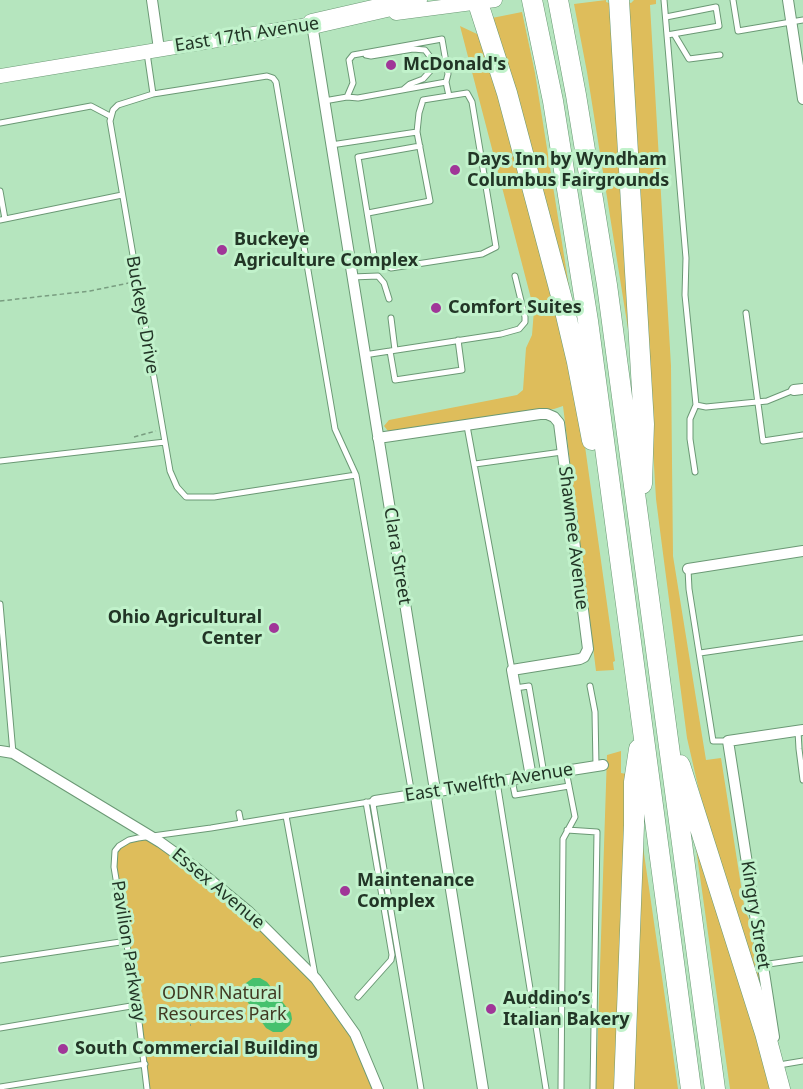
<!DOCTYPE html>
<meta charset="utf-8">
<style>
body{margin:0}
canvas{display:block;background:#b5e5be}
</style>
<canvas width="803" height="1089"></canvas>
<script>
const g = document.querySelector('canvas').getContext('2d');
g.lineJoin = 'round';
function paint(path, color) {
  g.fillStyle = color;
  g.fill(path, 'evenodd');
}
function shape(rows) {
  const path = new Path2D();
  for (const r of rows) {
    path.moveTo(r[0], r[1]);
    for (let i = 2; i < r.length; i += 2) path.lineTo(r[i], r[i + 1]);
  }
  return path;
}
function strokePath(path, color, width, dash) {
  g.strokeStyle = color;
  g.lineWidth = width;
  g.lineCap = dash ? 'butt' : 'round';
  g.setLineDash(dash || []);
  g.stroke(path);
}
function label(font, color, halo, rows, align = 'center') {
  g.font = font + ' "Noto Sans",sans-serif';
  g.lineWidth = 6;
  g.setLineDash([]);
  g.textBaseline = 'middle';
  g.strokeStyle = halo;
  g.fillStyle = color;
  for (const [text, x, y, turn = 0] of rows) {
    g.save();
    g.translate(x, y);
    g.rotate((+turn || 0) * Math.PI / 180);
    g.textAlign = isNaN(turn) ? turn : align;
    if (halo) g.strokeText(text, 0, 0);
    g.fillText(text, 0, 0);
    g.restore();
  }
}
const green = shape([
 [606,0,606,2,609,3,632,354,587,72,574,4],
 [634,0,656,0,656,4,650,5,671,366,673,556,706,760,721,758,745,911,750,921,762,992,709,829,698,786,687,738,661,538,656,499,627,11,628,2,631,3],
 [522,12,535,73,577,337,492,18],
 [460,26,477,34,479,32,485,40,556,307,583,432,615,661,613,662,614,670,596,671,563,406,554,409,388,431,384,426,389,420,517,395,523,390,526,348,532,335,534,310],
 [621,751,621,773,626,774,615,1089,596,1089,607,755],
 [148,836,281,943,355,1034,378,1089,147,1089,114,858,119,846],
 [642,840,664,991,678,1089,632,1089],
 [695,841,775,1089,730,1089]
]);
const water = shape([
 [253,978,260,978,267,982,291,1013,292,1019,290,1025,282,1032,273,1032,266,1028,244,997,243,989,246,983]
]);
const path = shape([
 [0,301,90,291,129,283],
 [134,437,156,431],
 [190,1025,191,1025]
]);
const service = shape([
 [664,0,686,258,685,295,696,405,706,407,767,401,794,390],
 [733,0,738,31,803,20],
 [666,17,716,7,719,26,667,35],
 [674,34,689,59,720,55],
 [366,55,371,56,413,49,425,50,431,58,432,69,423,79,410,84,404,89],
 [153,94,267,76,273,78,276,82,335,429,356,475,412,795],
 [347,97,353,83,349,60,353,55,442,39,448,74,446,82,449,96],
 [324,101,347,97,358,98,446,82],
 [0,123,91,106,110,116],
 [331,145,417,132],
 [0,191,5,219],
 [368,213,430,201,417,132,419,113,423,100,467,93,472,102,496,247,482,254,391,268,381,264,374,255,358,157,420,146],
 [0,220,122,195],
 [352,277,378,276,384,283,389,299],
 [746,313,763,441,803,435],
 [391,318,395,350],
 [390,351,395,380,462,370,458,340],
 [364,355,501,334,519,329,525,322,525,317,515,276],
 [467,426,512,670],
 [165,442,170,471,177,487,186,497,214,497,356,475],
 [0,461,165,442,110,121,113,110,118,105,153,94,147,53],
 [475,464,562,452],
 [695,472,690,439,690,419,696,405],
 [688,569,689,589,713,741,728,741],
 [0,604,13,753],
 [700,653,803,638],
 [590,686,595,712,596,766],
 [515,688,529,686,544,774],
 [798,731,799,749,803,780],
 [512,780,515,795,569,786],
 [497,782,546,1089],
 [239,813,241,823],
 [286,816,315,975],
 [567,830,597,832,593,1089],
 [0,960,127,941],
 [762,965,803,959],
 [358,997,391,960,392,955,366,802],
 [0,1028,137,1005],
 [779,1065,803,1061],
 [0,1087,145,1064],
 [147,1089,137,1005,114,867,115,851,119,846,129,840,138,838,211,828,375,801,373,804,421,1089],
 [561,1089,563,839,575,817,566,771]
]);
const minor = shape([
 [152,0,159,49],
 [788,0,803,99],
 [312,24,483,1089],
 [794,390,803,389],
 [378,438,540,414,547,414,554,417,559,423,588,649,584,657,580,659,512,670,531,777],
 [688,569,803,551],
 [0,751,13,753,160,842,192,865,249,912,316,979,355,1034,378,1089],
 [375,801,603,765],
 [774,1037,728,741,803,730]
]);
const tertiary = shape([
 [396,13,495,0],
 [0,76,320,23]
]);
const motorway = shape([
 [477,0,507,93,564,307,577,362,592,440],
 [532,0,553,101,588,321,691,1089],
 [558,0,576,95,607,285,715,1089],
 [619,0,644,424,642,484],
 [312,24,417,0],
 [680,765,765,1033,780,1089],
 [624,1089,634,825,634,782,639,749]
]);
const markers = [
 [391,65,6,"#a03698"],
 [455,170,6,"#a03698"],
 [222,250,6,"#a03698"],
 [436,308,6,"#a03698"],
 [274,628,6,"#a03698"],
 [345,891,6,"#a03698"],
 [491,1009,6,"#a03698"],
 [63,1049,6,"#a03698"]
];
const streetNames = [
 ["East 17th Avenue",247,35,-9],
 ["Buckeye Drive",142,315,80],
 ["Shawnee Avenue",573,538,83],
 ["Clara Street",397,556,81],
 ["East Twelfth Avenue",489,783,-9],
 ["Essex Avenue",218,889,40],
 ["Kingry Street",755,915,81],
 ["Pavilion Parkway",128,951,81]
];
const poiNames = [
 ["McDonald's",403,65],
 ["Days Inn by Wyndham",467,160],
 ["Columbus Fairgrounds",467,181],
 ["Buckeye",234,240],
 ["Agriculture Complex",234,261],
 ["Comfort Suites",448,308],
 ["Ohio Agricultural",262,618,"right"],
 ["Center",262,639,"right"],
 ["Maintenance",357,881],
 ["Complex",357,902],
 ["Auddino’s",503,999],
 ["Italian Bakery",503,1020],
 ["South Commercial Building",75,1049]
];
const parkNames = [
 ["ODNR Natural",222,994],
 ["Resources Park",222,1015]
];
paint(green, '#debd5b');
paint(water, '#46c16e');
strokePath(service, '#6b9975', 7);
strokePath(minor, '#6b9975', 12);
strokePath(tertiary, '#6b9975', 15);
strokePath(motorway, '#6b9975', 21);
strokePath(path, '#799d80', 1.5, [4.5, 3]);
strokePath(service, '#fff', 5);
strokePath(minor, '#fff', 10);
strokePath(tertiary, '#fff', 14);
strokePath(motorway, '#fff', 20);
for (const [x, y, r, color] of markers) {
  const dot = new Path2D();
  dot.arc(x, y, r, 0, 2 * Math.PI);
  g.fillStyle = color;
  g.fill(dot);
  strokePath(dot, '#c1f2cb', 2);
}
label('18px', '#223526', '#c1f2cb', streetNames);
label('bold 18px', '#223526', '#c1f2cb', poiNames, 'left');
label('18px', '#413922', '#c1f2cb', parkNames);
</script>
